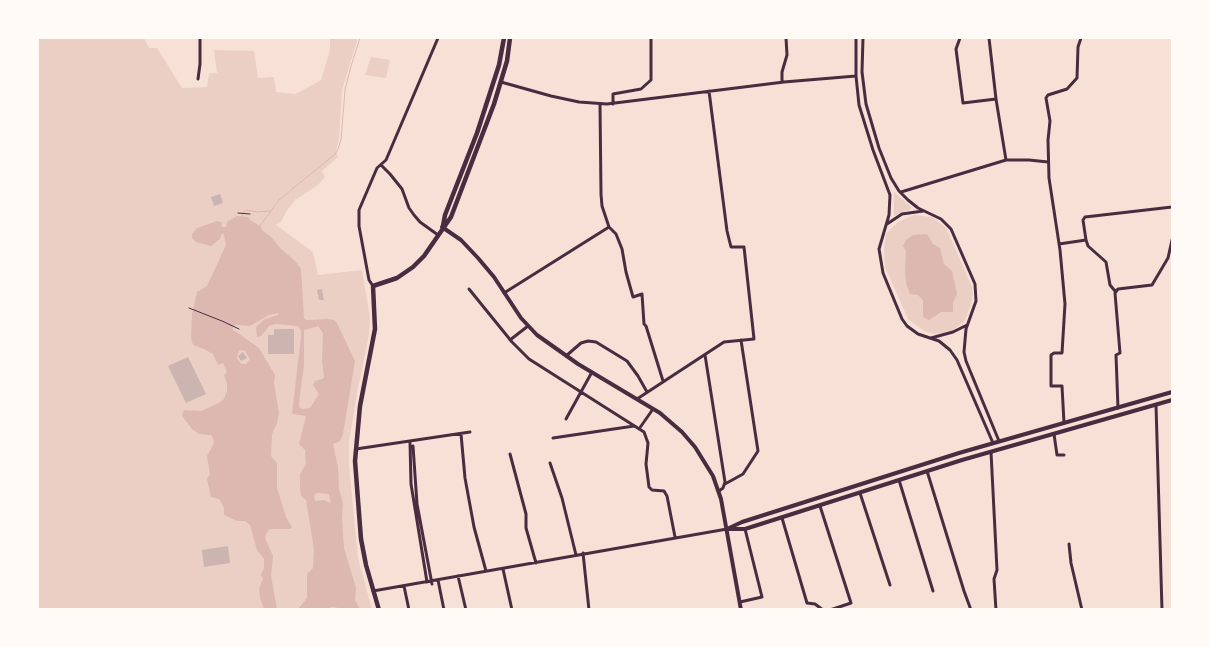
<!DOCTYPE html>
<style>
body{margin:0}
#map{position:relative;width:1210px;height:647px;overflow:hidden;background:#f7e1d7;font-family:"Times New Roman",serif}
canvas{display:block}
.frame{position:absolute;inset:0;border:39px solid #fffaf5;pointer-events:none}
</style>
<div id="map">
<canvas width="1210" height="647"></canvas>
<div class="frame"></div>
</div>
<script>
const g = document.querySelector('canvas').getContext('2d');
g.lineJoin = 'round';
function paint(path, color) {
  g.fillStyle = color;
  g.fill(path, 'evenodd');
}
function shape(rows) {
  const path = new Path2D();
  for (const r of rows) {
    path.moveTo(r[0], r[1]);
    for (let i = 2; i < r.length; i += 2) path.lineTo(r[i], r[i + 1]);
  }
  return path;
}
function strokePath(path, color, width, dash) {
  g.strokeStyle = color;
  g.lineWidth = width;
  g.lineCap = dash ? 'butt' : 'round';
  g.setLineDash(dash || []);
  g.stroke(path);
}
const green = shape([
 [38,38,144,38,149,48,157,48,182,88,207,87,209,73,217,73,214,50,254,51,258,78,274,77,276,92,296,94,321,80,330,50,330,38,358,38,342,90,339,140,336,151,338,157,322,171,325,177,318,185,295,200,286,212,281,222,276,225,313,252,318,275,362,270,370,318,369,335,358,388,349,442,349,465,358,558,372,609,38,609],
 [371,57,390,60,386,78,365,75],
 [894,192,911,207,911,209,894,216],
 [914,215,932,217,946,228,972,287,973,293,971,305,964,322,953,330,943,333,933,334,924,331,908,319,885,267,884,248,886,234,898,222]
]);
const water = shape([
 [237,216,248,217,250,220,260,226,262,230,272,238,280,248,295,261,301,269,304,318,306,320,328,319,334,320,337,323,355,361,343,434,340,441,333,444,338,467,339,489,343,503,342,518,344,548,356,588,355,600,360,609,346,609,332,607,326,609,298,609,307,598,307,574,313,568,314,549,306,500,301,496,300,489,300,474,306,464,305,450,299,444,306,416,292,414,301,337,301,331,298,326,275,324,269,326,261,336,257,337,256,327,265,319,278,315,278,313,269,315,250,326,235,325,232,329,259,348,275,375,274,383,279,413,277,423,272,434,271,456,277,463,277,488,286,517,292,527,291,529,270,529,267,532,265,538,273,556,271,576,277,609,264,609,260,598,259,589,263,579,261,575,264,568,264,559,257,550,250,525,245,521,237,521,224,515,224,508,221,502,219,499,211,497,207,479,210,474,207,456,214,443,213,438,211,435,199,434,192,429,182,416,184,410,201,411,219,403,224,399,227,391,227,384,224,375,227,372,223,363,218,365,213,354,204,349,193,345,191,338,192,315,197,292,207,286,226,245,224,235,222,233,220,239,211,246,196,242,192,238,192,234,197,228,217,221,221,222,222,227,226,227,227,222],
 [318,326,323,333,322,361,324,377,322,379,315,381,313,385,319,394,310,408,302,409,299,407,299,403,304,365,304,330],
 [239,350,245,351,250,359,246,364,241,364,237,358],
 [316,493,329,494,331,503,324,500,315,501,314,496],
 [927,234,933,244,940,248,944,264,952,271,957,294,953,303,953,312,941,312,929,320,923,317,923,300,918,295,910,294,906,283,905,271,906,251,903,246,906,240,913,235]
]);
const stream = shape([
 [242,216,243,212,247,210,257,212,270,211],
 [260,226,279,200,335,154,338,149,341,140,345,90,351,66,360,38]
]);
const building = shape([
 [220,194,223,203,214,206,211,197],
 [322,289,324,300,319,300,317,290],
 [274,329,294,329,294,354,268,354,268,335,274,335],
 [243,352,247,358,241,361,238,356],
 [188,357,206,394,186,403,168,366],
 [228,546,230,563,204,567,202,550]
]);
const path = shape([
 [238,213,250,214],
 [189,308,222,321,239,329]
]);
const minor = shape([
 [856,38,856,76,859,105,873,150,890,195,889,215,879,249,883,273,902,319,907,326,918,334,939,341,950,350,957,360,993,443],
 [863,38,862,72,866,104,879,148,891,178,899,191,908,200,918,208,941,219,951,229,975,284,976,301,966,329,964,352,966,361,999,441],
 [960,38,956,49,963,103,996,99,1006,160],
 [989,38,996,99],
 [198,79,200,64,200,38],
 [501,82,551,96,579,102,607,104,784,82,856,76],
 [782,82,782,72,787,55,786,38],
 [600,104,601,194,602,206,609,227,616,234,622,249,626,272,633,297,642,294,644,324,646,326,663,381],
 [613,104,613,94,641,89,651,80,651,38],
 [381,165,390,174,402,189,409,208,414,215,420,222,438,235],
 [901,192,1006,160,1029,160,1048,162],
 [887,224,902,214,923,211],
 [1086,240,1088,246,1106,262,1110,285,1115,291],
 [1059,244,1086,240,1083,220,1085,217,1172,207],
 [373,286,369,280,359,226,359,210,377,168,386,160,438,38],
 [469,289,512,342,529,359,644,432,648,443,646,464,649,487,652,490,664,491,667,496,675,537],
 [504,293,609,227],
 [931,338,953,332,967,325],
 [510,340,528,326],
 [705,355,725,482,723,488,719,491],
 [566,356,581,343,588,341,596,342,627,361,638,376,647,392],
 [637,399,724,342,754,339,744,247,731,247,727,231,709,91],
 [1156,405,1162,610],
 [1118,408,1116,355,1120,353,1115,293,1118,289,1152,285,1168,258,1172,240],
 [566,419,592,372],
 [1064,423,1062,386,1051,386,1051,355,1054,353,1062,353,1065,304,1060,250,1049,178,1048,140,1050,121,1046,98,1048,95,1067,89,1077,78,1078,47,1081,38],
 [639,429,653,409],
 [461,434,465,478,474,527,486,571],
 [1054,434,1057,455,1064,455],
 [553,438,634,426],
 [410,442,411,484,427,582],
 [413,446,417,504,432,584],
 [356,449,470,432],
 [991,452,997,570,994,579,996,610],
 [510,454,526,514,526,528,536,563],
 [550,463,562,498,576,555],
 [927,471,964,591,971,610],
 [899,480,933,591],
 [725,484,743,474,758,451,741,340],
 [860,493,890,585],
 [820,506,851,603,830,610],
 [782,518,807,603,815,604,823,610],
 [1069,544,1071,563,1082,610],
 [583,553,589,610],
 [503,569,512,610],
 [458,576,466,610],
 [438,580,444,610],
 [404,586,409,610],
 [373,591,727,529],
 [740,602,762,597,745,529]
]);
const tertiary = shape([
 [442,227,461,240,478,258,494,277,521,318,537,335,578,364,660,413,682,432,695,447,713,476,721,499,741,610],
 [727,529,742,522,959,453,1172,392],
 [729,529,745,529,962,460,1172,400]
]);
const secondary = shape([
 [443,226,445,215,477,133,499,65,504,38],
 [379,610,366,565,361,539,355,461,360,406,375,329,373,286,397,278,413,267,424,256,451,217,494,104,507,61,510,38]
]);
paint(green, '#ebcfc5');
paint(water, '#dcb8b0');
strokePath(stream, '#dcb8b0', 1);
paint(building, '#ccb4b1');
strokePath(path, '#4a2c40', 1);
strokePath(minor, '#4a2c40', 3);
strokePath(tertiary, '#4a2c40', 4);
strokePath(secondary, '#4a2c40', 4.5);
</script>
